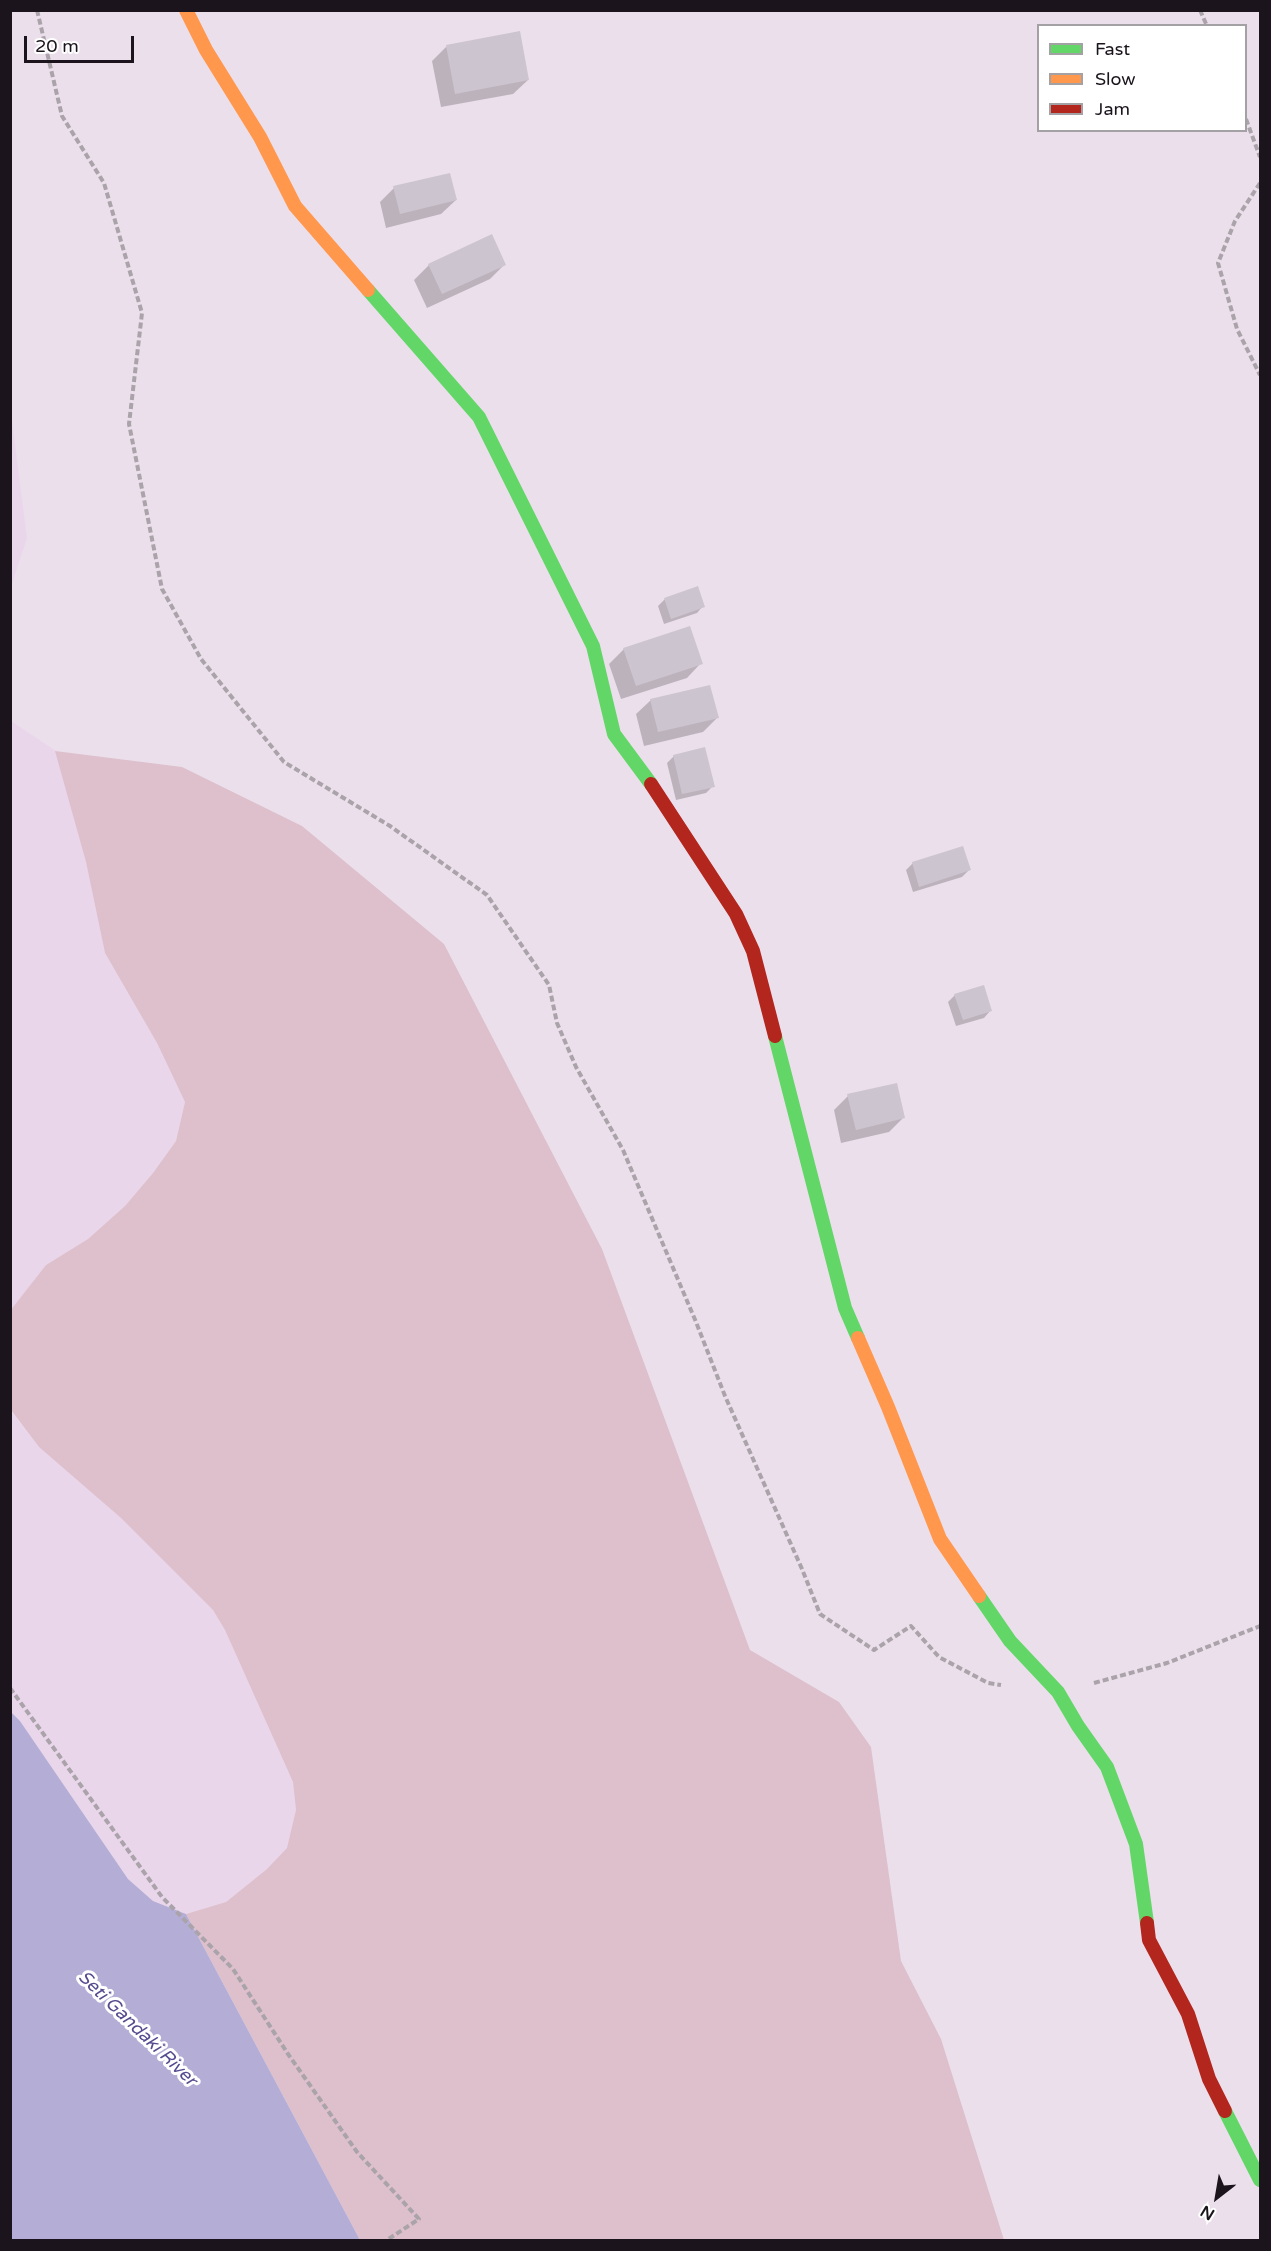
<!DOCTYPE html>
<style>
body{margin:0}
#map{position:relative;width:1271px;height:2251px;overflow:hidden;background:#ebdfec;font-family:"Varela Round",sans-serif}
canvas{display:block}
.frame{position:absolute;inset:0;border:12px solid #1b141c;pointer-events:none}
.legend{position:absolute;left:1037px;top:24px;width:210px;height:108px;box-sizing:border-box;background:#fff;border:2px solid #a4a1a4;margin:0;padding:8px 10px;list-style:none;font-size:18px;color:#1b141c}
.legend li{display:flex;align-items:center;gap:12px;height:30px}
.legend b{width:30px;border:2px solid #a4a1a4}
.north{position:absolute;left:1187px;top:2167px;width:60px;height:60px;-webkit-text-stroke:4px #fff;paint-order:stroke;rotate:211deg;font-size:16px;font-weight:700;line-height:24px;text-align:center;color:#1b141c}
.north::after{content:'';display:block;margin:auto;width:21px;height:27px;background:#1b141c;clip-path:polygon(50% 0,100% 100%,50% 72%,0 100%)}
.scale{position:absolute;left:24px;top:36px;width:110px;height:27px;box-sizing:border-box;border:3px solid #1b141c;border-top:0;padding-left:8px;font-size:18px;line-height:21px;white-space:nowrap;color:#1b141c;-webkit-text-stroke:4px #fff;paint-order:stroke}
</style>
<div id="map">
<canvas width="1271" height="2251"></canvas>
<div class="frame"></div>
<ul class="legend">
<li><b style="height:8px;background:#63d668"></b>Fast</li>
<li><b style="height:8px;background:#ff974d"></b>Slow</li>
<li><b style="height:8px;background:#b3261e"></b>Jam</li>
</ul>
<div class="north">N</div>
<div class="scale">20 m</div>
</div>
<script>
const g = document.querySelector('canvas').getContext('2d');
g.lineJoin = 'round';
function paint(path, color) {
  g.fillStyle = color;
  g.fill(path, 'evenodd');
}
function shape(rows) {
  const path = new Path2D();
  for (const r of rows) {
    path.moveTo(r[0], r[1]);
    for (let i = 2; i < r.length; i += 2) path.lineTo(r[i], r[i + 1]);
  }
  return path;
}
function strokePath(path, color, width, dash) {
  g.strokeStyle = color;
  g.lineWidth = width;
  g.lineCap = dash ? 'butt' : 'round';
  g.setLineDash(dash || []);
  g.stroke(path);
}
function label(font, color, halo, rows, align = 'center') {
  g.font = font + ' "Varela Round",sans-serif';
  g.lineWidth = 6;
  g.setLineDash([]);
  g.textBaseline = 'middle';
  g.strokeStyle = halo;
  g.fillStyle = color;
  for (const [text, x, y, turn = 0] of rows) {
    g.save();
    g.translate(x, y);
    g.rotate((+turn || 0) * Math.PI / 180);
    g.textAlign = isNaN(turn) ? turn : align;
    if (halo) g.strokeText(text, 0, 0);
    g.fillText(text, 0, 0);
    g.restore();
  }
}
const built = shape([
 [10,405,27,538,11,587,10,587],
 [11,721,56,751,86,862,105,953,157,1043,185,1102,176,1141,153,1173,125,1206,88,1239,46,1265,11,1311],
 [10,1410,39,1447,121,1518,213,1610,225,1630,293,1782,296,1810,288,1848,267,1869,226,1902,186,1914,153,1901,128,1879,20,1721,11,1712]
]);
const green = shape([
 [55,751,182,767,302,826,444,944,602,1249,750,1650,839,1702,871,1747,901,1961,941,2039,1004,2240,360,2240,186,1914,226,1902,267,1869,287,1848,296,1810,293,1782,225,1630,213,1610,121,1518,39,1447,11,1410,10,1311,46,1265,88,1239,125,1206,153,1173,176,1141,185,1102,157,1043,105,953,86,862]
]);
const water = shape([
 [11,1712,20,1721,128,1879,153,1901,186,1914,360,2240,11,2240]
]);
const shadow = shape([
 [446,47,528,80,513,94,441,107,432,61],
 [394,188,456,200,441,214,386,228,380,202],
 [505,264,490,279,427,308,414,280,429,265],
 [665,599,703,606,697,613,664,624,658,606],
 [624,649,701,663,687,678,621,699,609,664],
 [651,700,717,718,703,732,644,746,636,714],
 [674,756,713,786,706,793,676,800,667,763],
 [913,863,969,870,962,877,913,892,906,870],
 [955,995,990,1011,984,1018,956,1026,948,1002],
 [848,1096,903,1118,889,1132,841,1143,834,1110]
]);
const building = shape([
 [520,31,529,80,455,94,446,45],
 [450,173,457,200,400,214,393,186],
 [492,234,506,265,442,294,428,264],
 [698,586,705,607,671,619,664,598],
 [690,626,703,664,636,686,623,648],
 [710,685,719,718,658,732,650,699],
 [705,747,715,787,682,794,673,755],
 [963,846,971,870,919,887,912,862],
 [984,985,992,1011,963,1020,954,994],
 [897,1083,905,1118,856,1130,847,1094]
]);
const path = shape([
 [37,10,62,116,104,183,142,313,129,424,162,589,201,659,284,762,390,826,487,895,549,985,557,1023,576,1067,623,1150,696,1322,725,1396,802,1569,820,1614,874,1650,911,1626,939,1657,988,1683,1001,1685],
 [1200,10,1207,26],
 [1246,119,1260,157],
 [1260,183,1235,221,1218,263,1237,329,1260,375],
 [1094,1683,1167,1663,1260,1626],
 [10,1688,162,1897,233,1969,288,2054,357,2152,419,2219,387,2240]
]);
const fast = shape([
 [368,290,479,417,593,646,614,734,651,784],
 [775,1036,845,1308,858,1338],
 [979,1596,1010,1641,1058,1692,1078,1726,1107,1767,1136,1844,1147,1923],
 [1225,2111,1260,2180]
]);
const slow = shape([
 [186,10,206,50,260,137,295,206,368,290],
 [858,1338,888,1407,940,1539,979,1596]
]);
const jam = shape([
 [651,784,736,914,753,951,775,1036],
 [1147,1923,1149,1940,1188,2014,1209,2079,1225,2111]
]);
const waterNames = [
 ["Seti Gandaki River",137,2029,44]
];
paint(built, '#ead6eb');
paint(green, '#ddc0cc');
paint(water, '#b4aed7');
paint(shadow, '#0003');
paint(building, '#ccc4cf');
strokePath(path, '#aaa3aa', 4, [6, 3]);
strokePath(fast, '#63d668', 14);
strokePath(slow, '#ff974d', 14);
strokePath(jam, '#b3261e', 14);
label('italic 18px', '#554c8f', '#fff', waterNames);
</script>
